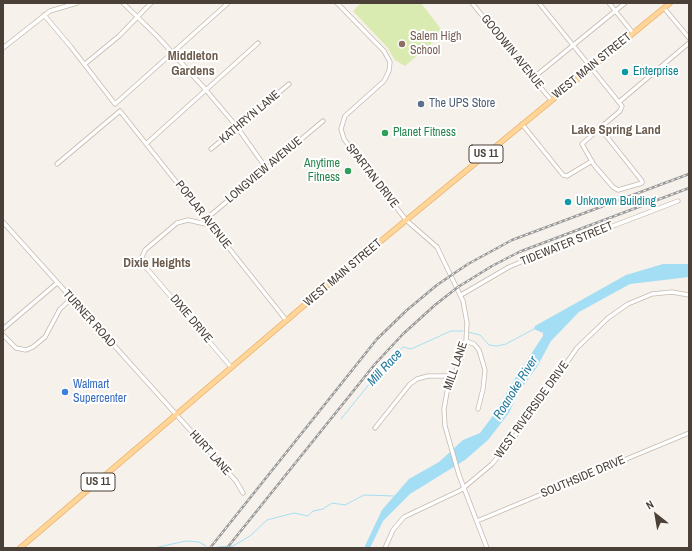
<!DOCTYPE html>
<style>
body{margin:0}
#map{position:relative;width:692px;height:551px;overflow:hidden;background:#f6f1ea;font-family:"Archivo Narrow",sans-serif}
canvas{display:block}
.frame{position:absolute;inset:0;border:4px solid #4a4037;pointer-events:none}
.north{position:absolute;left:636px;top:495px;width:40px;height:40px;-webkit-text-stroke:3px #fff;paint-order:stroke;rotate:329deg;font-size:11px;font-weight:700;line-height:16px;text-align:center;color:#4a4037}
.north::after{content:'';display:block;margin:auto;width:14px;height:18px;background:#4a4037;clip-path:polygon(50% 0,100% 100%,50% 72%,0 100%)}
</style>
<div id="map">
<canvas width="692" height="551"></canvas>
<div class="frame"></div>
<div class="north">N</div>
</div>
<script>
const g = document.querySelector('canvas').getContext('2d');
g.lineJoin = 'round';
function paint(path, color) {
  g.fillStyle = color;
  g.fill(path, 'evenodd');
}
function shape(rows) {
  const path = new Path2D();
  for (const r of rows) {
    path.moveTo(r[0], r[1]);
    for (let i = 2; i < r.length; i += 2) path.lineTo(r[i], r[i + 1]);
  }
  return path;
}
function strokePath(path, color, width, dash) {
  g.strokeStyle = color;
  g.lineWidth = width;
  g.lineCap = dash ? 'butt' : 'round';
  g.setLineDash(dash || []);
  g.stroke(path);
}
function label(font, color, halo, rows, align = 'center') {
  g.font = font + ' "Archivo Narrow",sans-serif';
  g.lineWidth = 4;
  g.setLineDash([]);
  g.textBaseline = 'middle';
  g.strokeStyle = halo;
  g.fillStyle = color;
  for (const [text, x, y, turn = 0] of rows) {
    g.save();
    g.translate(x, y);
    g.rotate((+turn || 0) * Math.PI / 180);
    g.textAlign = isNaN(turn) ? turn : align;
    if (halo) g.strokeText(text, 0, 0);
    g.fillText(text, 0, 0);
    g.restore();
  }
}
const green = shape([
 [361,3,421,3,444,33,405,66,395,60,387,47,353,11]
]);
const water = shape([
 [663,264,689,264,689,277,630,284,579,312,551,341,537,367,518,393,509,413,488,440,465,460,410,494,383,521,370,548,364,548,382,510,409,479,439,462,463,440,480,433,492,417,517,375,543,336,543,333,534,329,535,326,626,275]
]);
const stream = shape([
 [468,332,480,335,489,345,497,346,506,344,534,329],
 [341,419,383,367,403,347,411,349,451,331,463,331],
 [218,547,233,546,250,536,267,520,294,513,308,516,313,511,323,509,332,503,345,505,364,495,394,496],
 [154,548,186,541,199,542,206,546]
]);
const minor = shape([
 [123,3,158,37,206,90,237,127,266,168],
 [337,3,384,51,390,62,389,71,384,81,345,116,341,129,344,139,406,220,437,247,463,301,467,323,466,341,461,359,447,392,444,409,445,426,459,475,487,548],
 [472,3,551,100],
 [539,3,622,106,620,111,600,128,642,181,642,183,618,190,613,187,594,165,582,144,600,128],
 [609,3,633,33],
 [664,8,689,38],
 [44,15,71,47,115,104,227,4],
 [3,48,50,11,77,3],
 [85,64,119,36,151,3],
 [533,78,625,3],
 [619,102,689,43],
 [522,124,563,175,567,176,592,161],
 [147,143,258,43],
 [211,149,289,84],
 [57,164,120,111,286,320],
 [206,219,323,121],
 [3,222,236,481,243,493],
 [210,225,188,220,177,223,145,250,141,259,143,264,231,367],
 [461,295,509,267,535,256,678,201],
 [3,329,57,283],
 [3,335,16,348,26,350,33,347,45,337,60,309,71,299],
 [466,341,474,344,479,350,485,370,483,389,478,409],
 [375,428,410,384,417,379,428,376,453,376],
 [477,521,689,433],
 [385,548,393,530,404,517,461,490,492,464,513,439,577,348,608,318,628,304,652,294,672,292,689,295]
]);
const major = shape([
 [20,548,342,273,670,3]
]);
const rail = shape([
 [210,548,377,339,407,310,437,285,468,264,512,240,689,174],
 [227,548,375,364,403,334,435,305,458,287,492,266,519,252,689,188]
]);
const markers = [
 [402,44,4,"#8d6e63"],
 [625,72,4,"#0f9aa8"],
 [421,104,4,"#5c6f8a"],
 [385,133,4,"#2e9e5b"],
 [348,171,4,"#2e9e5b"],
 [568,202,4,"#0f9aa8"],
 [65,392,4,"#3f7fe0"]
];
const shields = [
 [486,154,34],
 [98,482,34]
];
const shieldNames = [
 ["US 11",486,154],
 ["US 11",98,482]
];
const educationNames = [
 ["Salem High",410,37],
 ["School",410,51]
];
const streetNames = [
 ["GOODWIN AVENUE",512,52,51],
 ["WEST MAIN STREET",592,66,-39],
 ["KATHRYN LANE",250,117,-40],
 ["LONGVIEW AVENUE",264,170,-40],
 ["SPARTAN DRIVE",372,176,52],
 ["POPLAR AVENUE",203,215,52],
 ["TIDEWATER STREET",567,244,-22],
 ["WEST MAIN STREET",343,273,-40],
 ["TURNER ROAD",89,319,48],
 ["DIXIE DRIVE",191,319,50],
 ["MILL LANE",456,366,-71],
 ["WEST RIVERSIDE DRIVE",532,410,-54],
 ["HURT LANE",210,453,48],
 ["SOUTHSIDE DRIVE",583,477,-23]
];
const cultureNames = [
 ["Enterprise",633,72],
 ["Unknown Building",576,202]
];
const serviceNames = [
 ["The UPS Store",429,104]
];
const leisureNames = [
 ["Planet Fitness",393,133],
 ["Anytime",340,164,"right"],
 ["Fitness",340,178,"right"]
];
const shopNames = [
 ["Walmart",73,385],
 ["Supercenter",73,399]
];
const neighbourhoodNames = [
 ["Middleton",193,57],
 ["Gardens",193,72],
 ["Lake Spring Land",616,131],
 ["Dixie Heights",157,264]
];
const waterNames = [
 ["Mill Race",385,368,-47],
 ["Roanoke River",516,388,-58]
];
paint(green, '#d9ebb1');
paint(water, '#a4def4');
strokePath(stream, '#a4def4', 1);
strokePath(minor, '#c5baaf', 5);
strokePath(major, '#eab063', 6);
strokePath(minor, '#fff', 3.5);
strokePath(major, '#ffd59a', 4.5);
strokePath(rail, '#999', 2.5);
strokePath(rail, '#fff', 1, [3]);
for (const [x, y, r, color] of markers) {
  const dot = new Path2D();
  dot.arc(x, y, r, 0, 2 * Math.PI);
  g.fillStyle = color;
  g.fill(dot);
  strokePath(dot, '#fff', 1.5);
}
for (const [x, y, w] of shields) {
  const box = new Path2D();
  box.roundRect(x - w / 2, y - 9, w, 18, 3);
  g.fillStyle = '#fff';
  g.fill(box);
  strokePath(box, '#4a4037', 1);
}
label('bold 11px', '#4a4037', null, shieldNames);
label('12px', '#785e54', '#fff', educationNames, 'left');
label('12px', '#4a4037', '#fff', streetNames);
label('12px', '#0d838f', '#fff', cultureNames, 'left');
label('12px', '#4e5e75', '#fff', serviceNames, 'left');
label('12px', '#27864d', '#fff', leisureNames, 'left');
label('12px', '#366cbe', '#fff', shopNames, 'left');
label('bold 13px', '#6e5d4e', '#fff', neighbourhoodNames);
label('italic 13px', '#24799b', '#fff', waterNames);
</script>
